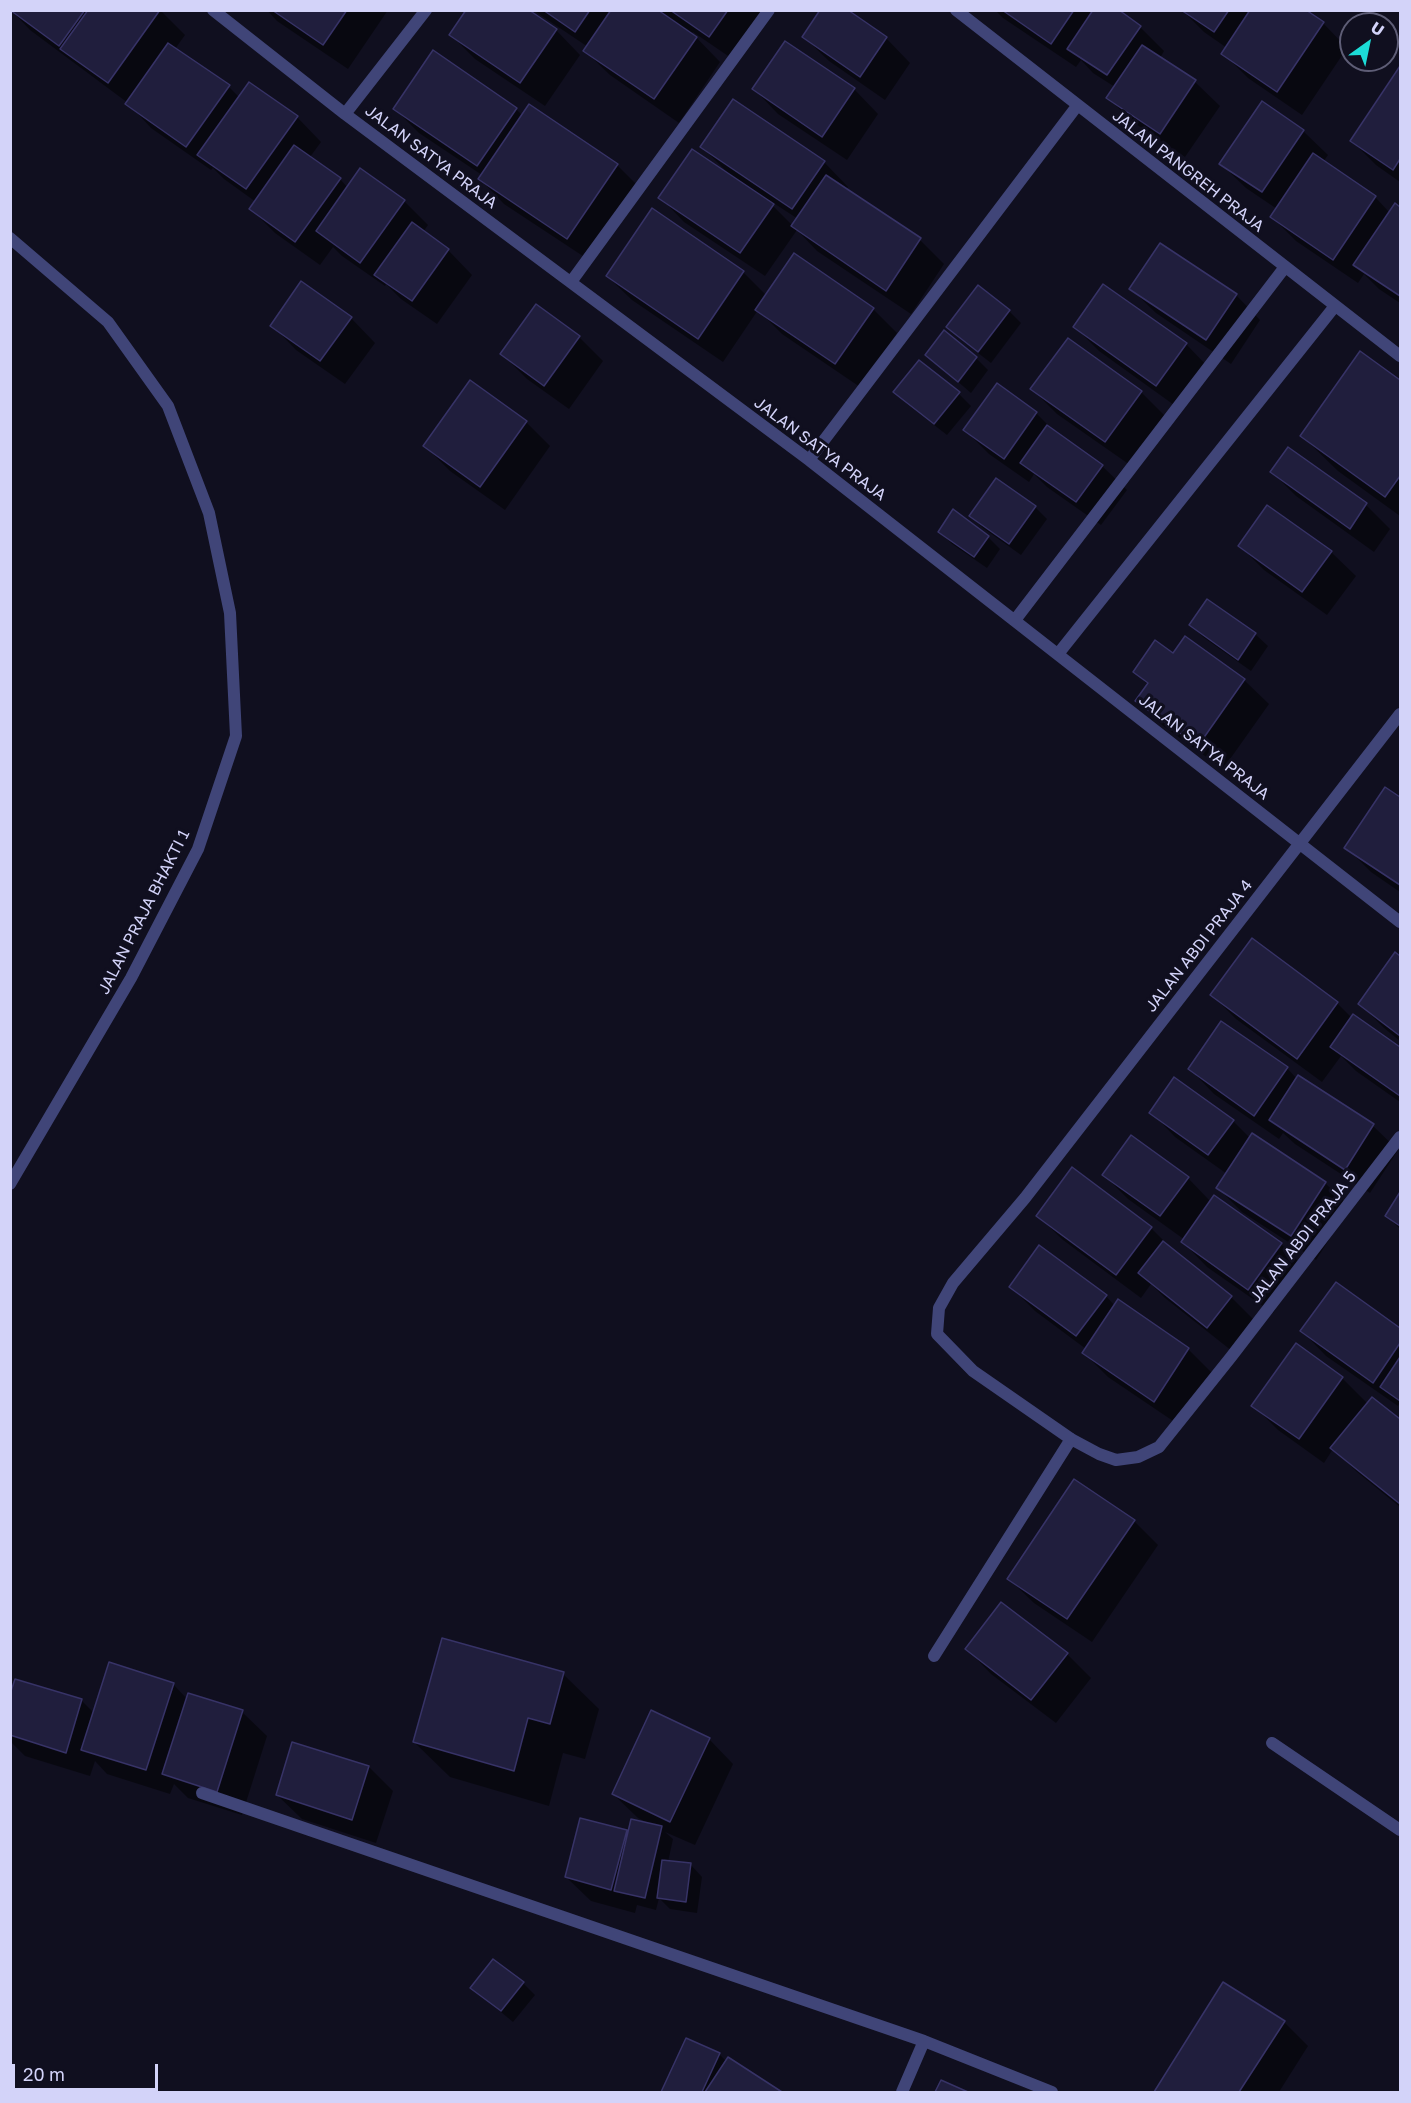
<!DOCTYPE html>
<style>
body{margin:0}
#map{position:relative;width:1411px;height:2103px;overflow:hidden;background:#100f1f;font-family:"Golos Text",sans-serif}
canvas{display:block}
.frame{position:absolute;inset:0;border:12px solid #d3d3f9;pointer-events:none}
.north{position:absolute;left:1339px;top:12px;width:60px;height:60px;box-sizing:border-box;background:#100f1f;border:2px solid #5e5d76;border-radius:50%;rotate:33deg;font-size:16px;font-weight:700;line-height:24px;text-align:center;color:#d3d3f9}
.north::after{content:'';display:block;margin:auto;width:21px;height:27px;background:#1cdcd7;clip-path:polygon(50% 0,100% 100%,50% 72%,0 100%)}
.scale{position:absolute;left:12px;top:2064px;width:146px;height:27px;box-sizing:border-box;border:3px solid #d3d3f9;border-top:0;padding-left:8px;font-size:18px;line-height:21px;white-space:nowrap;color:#d3d3f9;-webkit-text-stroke:4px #100f1f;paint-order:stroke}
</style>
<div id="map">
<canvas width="1411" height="2103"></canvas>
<div class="frame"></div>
<div class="north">U</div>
<div class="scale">20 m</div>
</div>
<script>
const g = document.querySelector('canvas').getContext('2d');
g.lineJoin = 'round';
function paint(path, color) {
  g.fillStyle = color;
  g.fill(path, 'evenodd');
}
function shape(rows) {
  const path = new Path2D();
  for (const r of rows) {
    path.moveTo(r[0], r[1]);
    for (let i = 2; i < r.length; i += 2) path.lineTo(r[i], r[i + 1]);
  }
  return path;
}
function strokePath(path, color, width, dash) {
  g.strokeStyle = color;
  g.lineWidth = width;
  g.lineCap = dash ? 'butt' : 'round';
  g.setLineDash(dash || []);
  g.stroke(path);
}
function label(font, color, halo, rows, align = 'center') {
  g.font = font + ' "Golos Text",sans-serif';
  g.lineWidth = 6;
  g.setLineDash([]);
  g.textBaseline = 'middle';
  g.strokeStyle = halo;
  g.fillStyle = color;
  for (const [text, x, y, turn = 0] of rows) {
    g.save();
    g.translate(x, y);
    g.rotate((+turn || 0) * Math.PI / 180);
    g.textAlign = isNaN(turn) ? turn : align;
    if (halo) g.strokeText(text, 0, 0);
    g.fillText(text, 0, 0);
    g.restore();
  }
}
const shadow = shape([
 [11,10,160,10,185,35,175,49,229,87,240,98,297,117,321,142,310,157,340,179,348,188,404,201,428,225,423,232,448,250,472,275,437,324,401,299,386,284,385,286,342,256,333,247,320,265,275,233,251,209,256,202,224,179,213,168,211,170,151,128,128,103,30,30],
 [267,10,388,10,348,69,277,21],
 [533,10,762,10,734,60,693,32,692,33,720,62,679,123,610,75,585,51,588,47],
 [995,10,1116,10,1140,27,1164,51,1160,58,1195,82,1220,106,1185,157,1133,122,1108,98,1115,87,1093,73,1081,60,1076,67,1003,18],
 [1182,10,1304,10,1323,23,1347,48,1302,115,1248,78,1223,53,1227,48,1204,32],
 [556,30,580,55,545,106,475,59,451,35],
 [804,37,886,38,910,63,885,100,829,61],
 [1400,69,1400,182,1376,165,1352,141],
 [754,89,854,89,878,114,847,160,778,114],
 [395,109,516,109,523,116,617,165,641,189,592,262,504,204,480,179,482,175,419,133],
 [1303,131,1328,155,1323,162,1375,197,1390,213,1395,205,1400,209,1400,303,1379,289,1364,274,1358,283,1296,241,1272,217,1277,209,1246,188,1221,164],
 [702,147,824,162,848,187,846,190,920,240,944,264,911,314,817,251,797,230,765,276,684,222,660,197,731,176],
 [769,200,798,219,793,226,768,201],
 [743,272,767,296,873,309,897,333,860,387,782,334,758,310,723,362,632,300,607,276],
 [978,287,1009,311,1021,323,991,363,960,339,948,327],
 [1131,289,1236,295,1260,320,1231,364,1156,313],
 [351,318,375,343,345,384,296,350,272,325],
 [1075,327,1186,344,1210,369,1181,410,1099,351],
 [579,337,603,361,569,409,527,379,502,354],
 [1361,353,1400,382,1400,516,1338,471,1302,436],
 [927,355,976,358,988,370,971,393],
 [1032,389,1141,392,1165,416,1130,465,1057,414],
 [895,392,959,394,971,406,947,435,907,404],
 [1036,413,1057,434,1102,466,1127,490,1101,525,1047,487,1034,474,1029,482,989,454,965,430],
 [526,422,550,446,505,510,450,471,425,446],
 [1272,472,1366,505,1390,529,1374,552,1296,496],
 [1035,507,1047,519,1021,555,983,528,971,516],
 [940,532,988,537,1000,549,987,568,952,544],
 [1240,546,1331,552,1356,576,1327,615,1264,570],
 [1208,601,1255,634,1268,646,1251,671,1203,637,1191,625],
 [1173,655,1244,680,1269,704,1223,769,1162,725,1137,700,1148,685,1135,672],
 [1385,789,1400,799,1400,892,1371,872,1346,847],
 [1252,940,1337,1003,1352,1018,1354,1016,1400,1049,1400,1102,1356,1071,1341,1056,1322,1082,1236,1019,1212,995],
 [1396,954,1400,958,1400,1041,1384,1028,1360,1004],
 [1287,1068,1297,1079,1299,1077,1373,1126,1398,1150,1370,1193,1295,1144,1283,1133,1279,1139,1214,1094,1190,1069],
 [1151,1112,1233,1121,1250,1138,1325,1183,1350,1207,1316,1260,1242,1212,1218,1188,1227,1174,1175,1137],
 [1104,1175,1188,1178,1211,1202,1281,1244,1305,1268,1273,1313,1207,1267,1183,1242,1185,1240,1128,1199],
 [1400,1195,1400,1229,1386,1215],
 [1038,1216,1151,1228,1175,1252,1231,1297,1255,1321,1232,1351,1165,1298,1151,1284,1141,1298,1063,1240],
 [1336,1284,1400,1330,1400,1406,1399,1404,1398,1406,1326,1356,1302,1331],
 [1011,1287,1106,1296,1115,1306,1118,1301,1188,1349,1213,1374,1179,1425,1108,1377,1084,1353,1086,1349,1035,1311],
 [1342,1378,1368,1404,1372,1399,1400,1421,1400,1507,1357,1472,1333,1449,1324,1463,1278,1430,1253,1405],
 [1134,1521,1158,1545,1092,1642,1034,1603,1009,1579],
 [967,1649,1067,1654,1091,1678,1056,1723,991,1674],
 [563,1674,599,1709,585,1759,563,1753,549,1806,450,1777,414,1742],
 [173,1684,187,1699,242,1712,267,1736,242,1815,188,1798,174,1784,170,1794,107,1774,95,1761,90,1776,25,1756,10,1741,10,1699,81,1700,94,1713],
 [709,1739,733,1764,695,1845,665,1832,673,1839,668,1862,690,1864,702,1877,697,1913,670,1909,659,1898,656,1910,637,1905,635,1913,591,1901,566,1877,626,1832,629,1835,646,1822,638,1818,613,1794],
 [369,1767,393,1791,376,1843,302,1819,277,1795],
 [523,1983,535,1995,513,2022,472,1988],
 [1223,1984,1284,2022,1308,2046,1279,2092,1156,2092],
 [687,2040,719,2054,727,2062,728,2059,780,2092,663,2092]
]);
const building = shape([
 [10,10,85,10,59,46,10,10],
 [88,10,160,10,108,83,60,49,88,10],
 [272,10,347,10,323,45,272,10],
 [466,10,529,10,557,29,520,83,449,35,466,10],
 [543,10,590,10,575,32,543,10],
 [611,10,658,10,697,37,654,99,583,51,611,10],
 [670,10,728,10,709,37,670,10],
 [820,10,848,10,887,37,860,77,802,37,820,10],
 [1002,10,1074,10,1051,44,1002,10],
 [1093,10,1119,10,1141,26,1107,75,1067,49,1093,10],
 [1181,10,1229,10,1214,32,1181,10],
 [1250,10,1306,10,1324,22,1277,92,1221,54,1250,10],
 [785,41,855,88,822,137,752,89,785,41],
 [168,43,230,85,186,147,125,104,168,43],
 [1142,45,1196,80,1160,134,1106,98,1142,45],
 [433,50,517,108,477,166,393,109,433,50],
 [1400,66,1400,159,1393,170,1350,141,1400,66],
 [249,82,298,116,246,189,197,155,249,82],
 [733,99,825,161,792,209,700,147,733,99],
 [1262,101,1304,130,1262,192,1219,164,1262,101],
 [529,104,618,164,567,239,478,179,529,104],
 [294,145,341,178,295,242,249,209,294,145],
 [692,149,774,204,740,253,658,198,692,149],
 [1313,153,1376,196,1333,260,1270,217,1313,153],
 [360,168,405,200,360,263,316,231,360,168],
 [826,175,921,238,886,291,791,226,826,175],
 [1395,203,1400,207,1400,296,1353,265,1395,203],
 [652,208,744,271,698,339,606,276,652,208],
 [412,222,449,249,412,301,374,275,412,222],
 [1160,243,1237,294,1206,340,1129,289,1160,243],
 [794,253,874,308,835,364,755,310,794,253],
 [301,281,352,317,320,361,270,326,301,281],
 [1103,284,1187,343,1156,386,1073,327,1103,284],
 [978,285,1010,310,978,352,946,327,978,285],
 [536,304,580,336,544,386,500,354,536,304],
 [944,330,977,357,958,382,925,355,944,330],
 [1068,338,1142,391,1105,442,1030,389,1068,338],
 [1360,351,1400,380,1400,476,1385,497,1300,436,1360,351],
 [919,360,960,392,934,424,893,392,919,360],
 [470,380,527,421,480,487,423,446,470,380],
 [997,383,1037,412,1004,459,963,430,997,383],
 [1047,425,1103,465,1076,502,1020,463,1047,425],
 [1288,447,1367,503,1350,529,1270,472,1288,447],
 [996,478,1036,506,1009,544,969,516,996,478],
 [1267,505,1332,551,1302,592,1238,546,1267,505],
 [953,509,989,536,974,557,938,532,953,509],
 [1207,599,1256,633,1238,660,1189,625,1207,599],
 [1185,636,1245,679,1198,746,1135,701,1148,683,1133,672,1155,640,1173,653,1185,636],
 [1385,787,1400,797,1400,885,1344,848,1385,787],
 [1252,938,1338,1002,1297,1059,1210,995,1252,938],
 [1395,952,1400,956,1400,1036,1358,1004,1395,952],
 [1353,1014,1400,1047,1400,1096,1330,1047,1353,1014],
 [1221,1021,1288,1067,1254,1116,1188,1069,1221,1021],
 [1298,1075,1374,1124,1345,1170,1269,1120,1298,1075],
 [1174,1077,1234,1120,1208,1155,1149,1113,1174,1077],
 [1252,1133,1326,1182,1291,1236,1216,1188,1252,1133],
 [1131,1135,1189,1177,1160,1216,1102,1175,1131,1135],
 [1072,1167,1152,1227,1116,1275,1036,1216,1072,1167],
 [1400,1192,1400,1226,1385,1216,1400,1192],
 [1214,1195,1282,1243,1248,1290,1181,1242,1214,1195],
 [1163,1241,1232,1296,1207,1328,1138,1273,1163,1241],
 [1039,1245,1107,1295,1076,1336,1009,1287,1039,1245],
 [1336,1282,1400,1328,1400,1343,1373,1383,1300,1331,1336,1282],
 [1118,1299,1189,1348,1154,1402,1082,1353,1118,1299],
 [1296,1343,1343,1377,1299,1439,1251,1406,1296,1343],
 [1400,1357,1400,1401,1380,1387,1400,1357],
 [1372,1397,1400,1419,1400,1504,1330,1448,1372,1397],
 [1074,1479,1135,1520,1067,1619,1007,1579,1074,1479],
 [1001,1602,1068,1653,1031,1700,965,1649,1001,1602],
 [442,1638,564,1672,550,1724,528,1718,514,1771,413,1742,442,1638],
 [109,1662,174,1683,146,1770,81,1750,109,1662],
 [15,1679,82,1699,66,1753,10,1735,10,1694,15,1679],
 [188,1693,243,1710,217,1792,162,1774,188,1693],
 [651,1710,710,1738,670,1822,612,1794,651,1710],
 [292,1742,369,1766,352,1820,276,1795,292,1742],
 [580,1818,627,1830,611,1890,565,1877,580,1818],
 [631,1819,662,1826,645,1898,614,1891,631,1819],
 [662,1860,691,1863,686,1902,657,1898,662,1860],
 [493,1959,524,1982,501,2011,470,1988,493,1959],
 [1223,1982,1285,2021,1239,2092,1154,2092,1223,1982],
 [686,2038,720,2053,702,2092,661,2092,686,2038],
 [728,2057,782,2092,705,2092,728,2057],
 [941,2080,968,2092,935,2092,941,2080]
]);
const lane = shape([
 [934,1656,1071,1439]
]);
const street = shape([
 [213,10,345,114,809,460,1400,922],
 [956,10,1400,356],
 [345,114,426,10],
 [10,238,108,322,168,406,209,513,230,613,236,736,198,849,131,978,10,1184],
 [571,282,769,10],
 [809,460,1077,106],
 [1015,620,1285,267],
 [1058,654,1335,306],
 [1400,714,1025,1198,953,1283,939,1308,937,1334,973,1371,1071,1439,1099,1454,1116,1460,1138,1457,1159,1447,1231,1357,1400,1137],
 [1272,1743,1400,1830],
 [202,1793,924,2041,1052,2092],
 [902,2092,924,2041]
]);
const streetNames = [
 ["JALAN SATYA PRAJA",431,157,37],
 ["JALAN PANGREH PRAJA",1188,171,38],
 ["JALAN SATYA PRAJA",820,449,37],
 ["JALAN SATYA PRAJA",1204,747,38],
 ["JALAN PRAJA BHAKTI 1",144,912,-63],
 ["JALAN ABDI PRAJA 4",1199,946,-52],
 ["JALAN ABDI PRAJA 5",1303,1237,-52]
];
paint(shadow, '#0007');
paint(building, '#201e3d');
strokePath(building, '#373367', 1.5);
strokePath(lane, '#404578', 12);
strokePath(street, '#404578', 12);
label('16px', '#d3d3f9', '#100f1f', streetNames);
</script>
